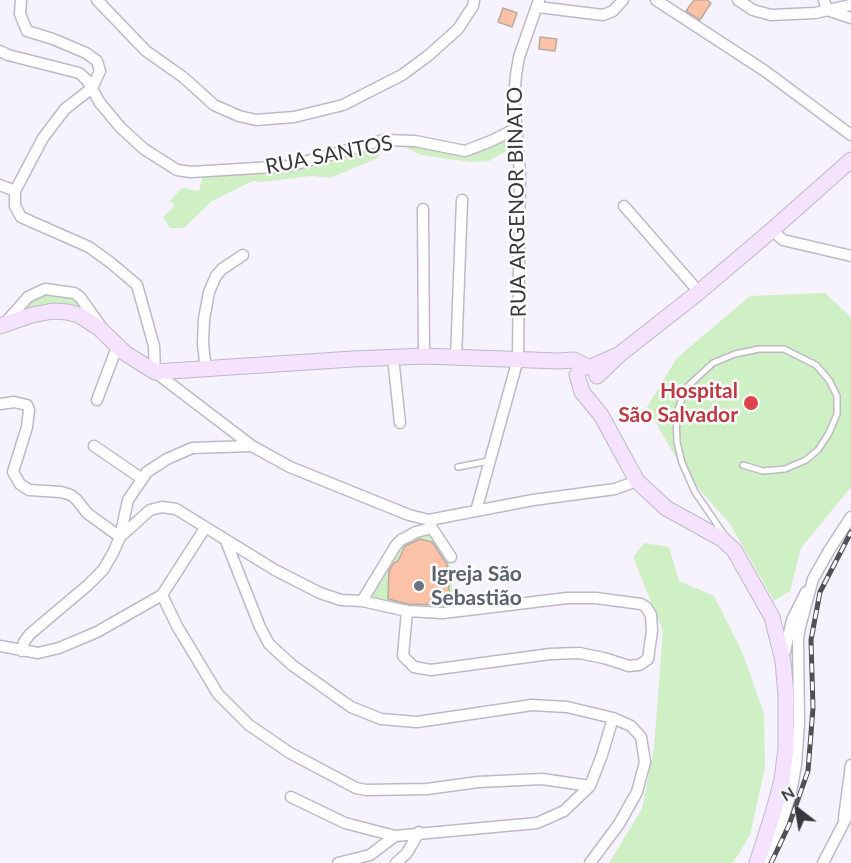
<!DOCTYPE html>
<meta charset="utf-8">
<style>
body{margin:0}
#map{position:relative;width:851px;height:863px;overflow:hidden;background:#f6f2fe;font-family:Lato,sans-serif}
canvas{display:block}
.north{position:absolute;left:767px;top:779px;width:60px;height:60px;-webkit-text-stroke:4px #fff;paint-order:stroke;rotate:329deg;font-size:16px;font-weight:700;line-height:24px;text-align:center;color:#39373c}
.north::after{content:'';display:block;margin:auto;width:21px;height:27px;background:#39373c;clip-path:polygon(50% 0,100% 100%,50% 72%,0 100%)}
</style>
<div id="map">
<canvas width="851" height="863"></canvas>
<div class="north">N</div>
</div>
<script>
const g = document.querySelector('canvas').getContext('2d');
g.lineJoin = 'round';
function paint(path, color) {
  g.fillStyle = color;
  g.fill(path, 'evenodd');
}
function shape(rows) {
  const path = new Path2D();
  for (const r of rows) {
    path.moveTo(r[0], r[1]);
    for (let i = 2; i < r.length; i += 2) path.lineTo(r[i], r[i + 1]);
  }
  return path;
}
function strokePath(path, color, width, dash) {
  g.strokeStyle = color;
  g.lineWidth = width;
  g.lineCap = dash ? 'butt' : 'round';
  g.setLineDash(dash || []);
  g.stroke(path);
}
function label(font, color, halo, rows, align = 'center') {
  g.font = font + ' Lato,sans-serif';
  g.lineWidth = 5;
  g.setLineDash([]);
  g.textBaseline = 'middle';
  g.strokeStyle = halo;
  g.fillStyle = color;
  for (const [text, x, y, turn = 0] of rows) {
    g.save();
    g.translate(x, y);
    g.rotate((+turn || 0) * Math.PI / 180);
    g.textAlign = isNaN(turn) ? turn : align;
    if (halo) g.strokeText(text, 0, 0);
    g.fillText(text, 0, 0);
    g.restore();
  }
}
const green = shape([
 [507,136,508,150,489,161,470,162,421,155,407,148,408,143,463,153],
 [382,147,378,158,330,178,311,176,263,182,253,181,212,201,184,228,170,228,163,217,175,206,170,201,182,188,199,191,203,175,309,164],
 [47,292,70,296,76,300,83,314,19,316,27,301],
 [825,293,851,317,851,487,801,548,790,591,774,601,730,524,684,472,647,407,677,358,750,296],
 [432,534,450,564,454,611,418,610,369,599,398,545,420,535],
 [644,543,669,547,679,581,714,596,743,654,764,714,765,767,750,835,733,863,609,863,642,809,654,748,663,631,633,557]
]);
const building = shape([
 [694,0,707,0,711,3,700,20,686,11,694,0],
 [503,8,517,13,512,27,498,22,503,8],
 [540,37,557,39,555,51,539,49,540,37],
 [420,539,432,542,447,564,450,605,408,604,388,599,389,570,394,563,398,561,405,546,420,539]
]);
const service = shape([
 [458,467,489,461],
 [725,536,695,492,682,463,677,442,676,415,686,388,713,363,735,354,759,349,784,349,816,365,829,380,837,396,837,414,829,433,818,450,806,460,785,469,763,471,743,465]
]);
const minor = shape([
 [21,0,20,14,27,31,53,39,86,53,97,61,100,71,92,88,65,109,43,138,15,191,15,206,21,217,89,247,111,263,137,285,154,346,155,372,252,446,290,467,409,515,429,520,533,500,615,489,637,481],
 [97,0,146,51,183,77,214,105,239,116,256,120,294,117,343,105,402,75,429,55,458,29,473,6,474,0],
 [656,0,765,71,851,135],
 [738,0,753,10,771,15,815,13,851,5],
 [824,0,827,10,851,18],
 [538,7,603,15,613,11,623,0],
 [0,51,8,55,79,73,87,80,100,103,121,128,144,149,177,170,191,172,289,166,384,140,415,141,465,151,491,141,517,128],
 [0,185,15,191],
 [624,206,699,292],
 [423,209,424,356],
 [772,230,783,240,851,256],
 [4,324,28,297,45,289,74,293,80,297,102,328],
 [393,357,400,423],
 [456,358,462,200],
 [206,370,203,344,204,319,209,292,216,276,222,269,243,255],
 [97,400,117,347],
 [0,404,14,402,27,405,29,410,27,427,13,472,20,484,29,490,61,492,71,495,77,500,87,513,120,537],
 [94,446,141,478],
 [476,511,518,359,520,174,514,99,516,75,519,57,539,0],
 [205,528,162,595,177,626,218,694,249,725,290,753,356,788,366,790,427,789,478,782,542,779,590,786],
 [432,528,451,557],
 [120,537,150,510,162,507,176,509,275,570,320,593,341,600,362,601,407,611,443,613,567,598,596,598,641,604,646,607,651,615,652,631,648,659,639,665,629,666,604,658,579,653,550,654,431,670,414,667,403,656,407,611],
 [226,541,260,627,269,644,292,665,351,707,381,719,417,722,532,705,567,707,613,718,631,726,641,737,645,762,637,792,619,824,590,863],
 [362,601,396,545,401,540,416,532,432,528,429,520],
 [0,646,38,653,59,648,97,632,162,595],
 [22,651,24,642,30,634,88,585,103,570,113,553,120,537,128,500,147,472,167,459,192,448,252,446],
 [784,656,792,620,806,592],
 [291,797,345,823,395,836,537,823,564,811,590,786,602,755,613,718],
 [844,818,851,765],
 [338,863,370,855,395,836],
 [396,863,407,853,419,832],
 [762,863,775,846,791,792,796,765,799,723,798,639,800,627,813,579,830,549,851,517],
 [823,863,851,809]
]);
const secondary = shape([
 [0,326,32,315,53,311,67,312,79,315,99,328,125,353,155,372,353,359,424,356,559,361,574,360,586,366],
 [620,354,591,367,584,367,580,369,577,375,582,392,601,415,637,481,666,508,722,539,734,550,772,617,783,661,786,695,786,748,782,780,774,810,757,863],
 [597,376,620,354,699,292,772,230,851,160]
]);
const rail = shape([
 [771,863,789,825,808,771,813,708,811,640,820,592,851,532]
]);
const markers = [
 [751,403,8,"#e0444e"],
 [419,586,6,"#6b7280"]
];
const streetNames = [
 ["RUA SANTOS",329,155,-11],
 ["RUA ARGENOR BINATO",517,202,-91]
];
const healthNames = [
 ["Hospital",738,391],
 ["São Salvador",738,415]
];
const worshipNames = [
 ["Igreja São",431,574],
 ["Sebastião",431,598]
];
paint(green, '#cfefc5');
paint(building, '#fbc2a7');
strokePath(building, '#b9aaa2', 1.5);
strokePath(service, '#beb9c7', 8);
strokePath(minor, '#beb9c7', 13);
strokePath(secondary, '#beb9c7', 17);
strokePath(service, '#fff', 5);
strokePath(minor, '#fff', 10);
strokePath(secondary, '#f4e2fe', 15);
strokePath(rail, '#524f55', 5);
strokePath(rail, '#fff', 3, [9]);
for (const [x, y, r, color] of markers) {
  const dot = new Path2D();
  dot.arc(x, y, r, 0, 2 * Math.PI);
  g.fillStyle = color;
  g.fill(dot);
  strokePath(dot, '#fff', 2);
}
label('21px', '#39373c', '#fff', streetNames);
label('bold 21px', '#be3a42', '#fff', healthNames, 'right');
label('bold 21px', '#5b616d', '#fff', worshipNames, 'left');
</script>
